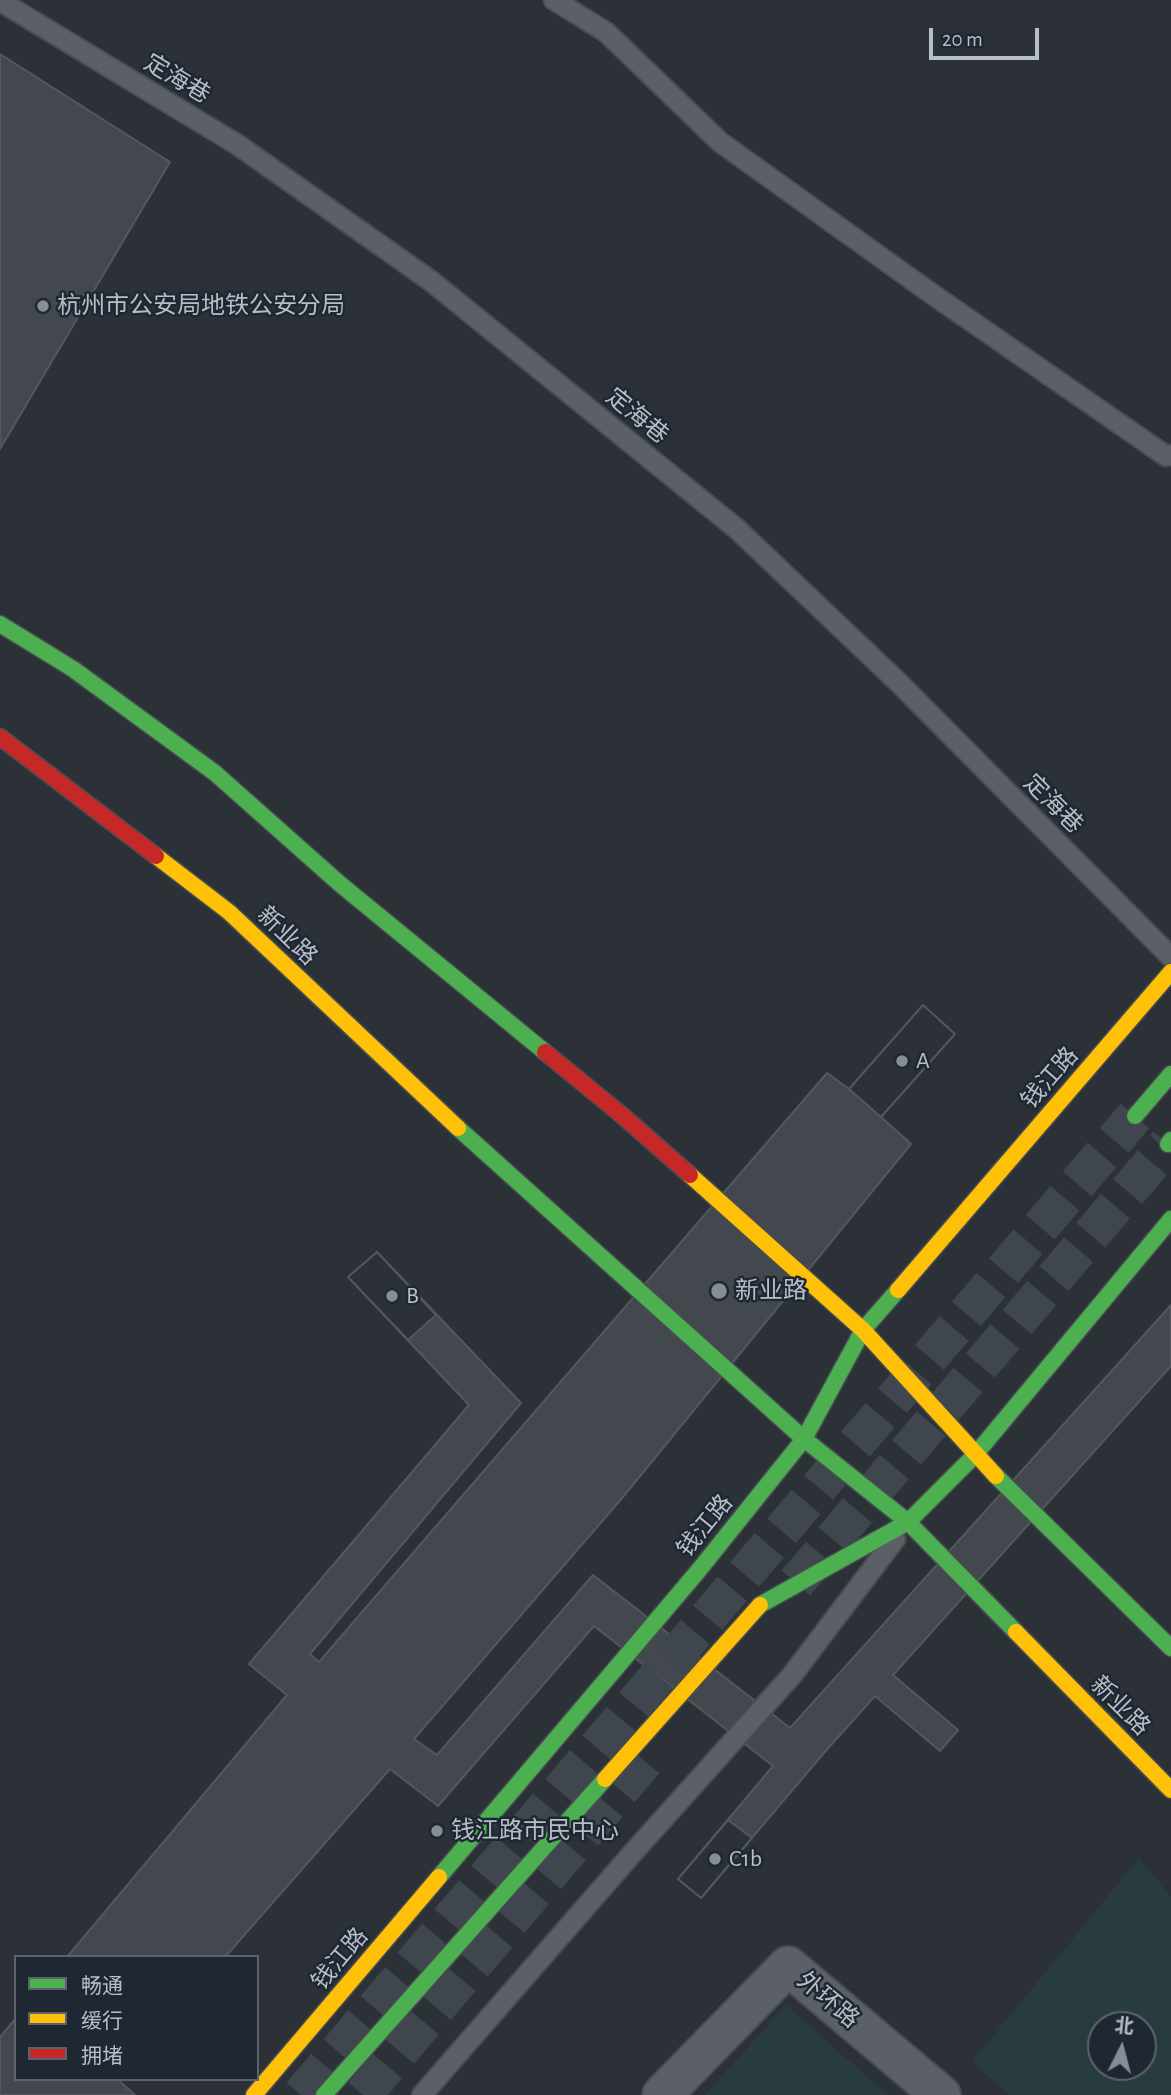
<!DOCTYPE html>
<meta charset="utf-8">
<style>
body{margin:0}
#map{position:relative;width:1171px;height:2095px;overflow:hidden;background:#2b3137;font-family:"Alegreya Sans","Noto Sans SC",sans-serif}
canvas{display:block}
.legend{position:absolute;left:14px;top:1955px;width:245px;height:126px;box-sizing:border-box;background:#1f2832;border:2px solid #5b646e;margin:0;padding:9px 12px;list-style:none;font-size:21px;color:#b6bec8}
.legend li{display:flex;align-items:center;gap:14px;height:35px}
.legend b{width:35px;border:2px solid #5b646e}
.north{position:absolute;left:1087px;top:2011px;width:70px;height:70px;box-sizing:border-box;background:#1f2832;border:2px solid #5b646e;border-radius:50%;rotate:6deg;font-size:19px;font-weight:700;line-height:28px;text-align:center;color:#b6bec8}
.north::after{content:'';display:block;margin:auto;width:24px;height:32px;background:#858d95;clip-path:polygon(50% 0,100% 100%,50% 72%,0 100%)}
.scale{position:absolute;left:929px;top:28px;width:110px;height:32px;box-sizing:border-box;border:4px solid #b6bec8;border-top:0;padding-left:9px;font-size:21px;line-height:24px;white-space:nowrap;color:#b6bec8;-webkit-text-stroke:5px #1f2832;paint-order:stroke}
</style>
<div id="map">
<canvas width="1171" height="2095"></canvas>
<ul class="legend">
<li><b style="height:9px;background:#4caf50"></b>畅通</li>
<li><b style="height:9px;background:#ffc107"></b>缓行</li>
<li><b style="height:9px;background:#c62828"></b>拥堵</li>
</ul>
<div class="north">北</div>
<div class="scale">20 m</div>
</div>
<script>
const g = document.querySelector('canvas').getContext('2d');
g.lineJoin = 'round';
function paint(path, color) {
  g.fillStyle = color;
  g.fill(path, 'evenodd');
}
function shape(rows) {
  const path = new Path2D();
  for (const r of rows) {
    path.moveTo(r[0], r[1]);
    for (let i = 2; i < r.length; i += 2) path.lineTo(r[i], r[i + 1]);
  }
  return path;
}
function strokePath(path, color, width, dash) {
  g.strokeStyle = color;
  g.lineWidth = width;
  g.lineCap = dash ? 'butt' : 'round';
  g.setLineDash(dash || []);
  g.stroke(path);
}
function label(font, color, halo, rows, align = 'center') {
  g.font = font + ' "Alegreya Sans","Noto Sans SC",sans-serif';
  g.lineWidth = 5;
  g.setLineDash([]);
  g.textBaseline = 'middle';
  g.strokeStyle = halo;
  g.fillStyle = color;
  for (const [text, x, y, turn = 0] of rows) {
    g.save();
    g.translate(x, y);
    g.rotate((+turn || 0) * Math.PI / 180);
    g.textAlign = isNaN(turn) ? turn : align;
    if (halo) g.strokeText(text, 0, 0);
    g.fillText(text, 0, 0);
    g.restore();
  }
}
const green = shape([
 [1139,1858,1171,1897,1171,2095,1010,2095,972,2062],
 [1101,2025,1143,2025,1143,2067,1101,2067],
 [786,2005,888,2095,705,2095]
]);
const building = shape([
 [0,54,170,162,0,449,0,54],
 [923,1005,955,1034,881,1117,911,1144,623,1497,414,1739,437,1755,593,1575,790,1728,1171,1305,1171,1366,893,1675,958,1730,940,1751,875,1696,823,1754,701,1898,678,1879,773,1766,594,1626,438,1806,390,1769,225,1957,67,1957,287,1695,249,1664,469,1405,348,1277,377,1252,521,1403,310,1654,319,1662,827,1073,849,1089,923,1005],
 [923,1005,955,1034,881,1117,849,1089,923,1005],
 [377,1252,436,1315,408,1340,348,1277,377,1252],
 [728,1820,752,1838,701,1898,678,1879,728,1820],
 [16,2018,16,2079,117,2079,135,2095,0,2095,0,2037,16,2018]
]);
const secondaryTunnel = shape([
 [796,1583,1168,1144],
 [301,2095,1135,1116],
 [363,2095,648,1757]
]);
const lane = shape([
 [554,0,606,32,720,142,932,294,1166,456,1171,455],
 [0,1,238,145,431,281,737,529,898,682,1171,957],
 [422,2095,630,1856,793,1674,895,1539]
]);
const street = shape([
 [662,2095,788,1966,941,2095]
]);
const fast = shape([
 [0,624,73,669,215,773,340,884,545,1052],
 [1135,1116,1171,1074],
 [458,1128,804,1439,908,1522,1016,1632],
 [1168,1144,1171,1140],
 [996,1476,1171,1648],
 [760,1605,908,1522,975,1455,1171,1219],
 [439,1877,699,1570,804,1439,863,1330,898,1290],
 [324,2095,605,1779]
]);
const slow = shape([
 [156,856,229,912,458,1128],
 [690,1175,863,1330,996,1476],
 [898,1290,1171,972],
 [1016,1632,1171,1790],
 [605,1779,760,1605],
 [254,2095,439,1877]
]);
const jam = shape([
 [0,737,156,856],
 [545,1052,624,1117,690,1175]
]);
const markers = [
 [43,306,7,"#858d95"],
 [902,1061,7,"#858d95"],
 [719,1291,9,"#858d95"],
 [392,1296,7,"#858d95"],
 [437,1831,7,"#858d95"],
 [715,1859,7,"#858d95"]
];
const streetNames = [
 ["定海巷",177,79,31],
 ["定海巷",637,416,39],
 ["定海巷",1053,804,45],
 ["新业路",287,936,44],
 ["钱江路",1050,1078,-49],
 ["钱江路",705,1526,-51],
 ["新业路",1120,1706,45],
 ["钱江路",340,1959,-50],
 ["外环路",828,2000,40]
];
const poiNames = [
 ["杭州市公安局地铁公安分局",57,306],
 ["A",916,1061],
 ["新业路",735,1291],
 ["B",406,1296],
 ["钱江路市民中心",451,1831],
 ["C1b",729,1859]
];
paint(green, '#293c3d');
paint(building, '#43484e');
strokePath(building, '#53585f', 2);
strokePath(secondaryTunnel, '#40464d', 38, [38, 19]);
strokePath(lane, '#494d52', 23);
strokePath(street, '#494d52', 42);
strokePath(fast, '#494d52', 19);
strokePath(slow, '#494d52', 19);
strokePath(jam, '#494d52', 19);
strokePath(lane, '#5b6066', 19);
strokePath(street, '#5b6066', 38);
strokePath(fast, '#4caf50', 16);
strokePath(slow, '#ffc107', 16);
strokePath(jam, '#c62828', 16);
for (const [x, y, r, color] of markers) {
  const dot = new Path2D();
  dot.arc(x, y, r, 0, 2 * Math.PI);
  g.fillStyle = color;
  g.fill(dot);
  strokePath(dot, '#1f2832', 2.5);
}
label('24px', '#b6bec8', '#1f2832', streetNames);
label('24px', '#b6bec8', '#1f2832', poiNames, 'left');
</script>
